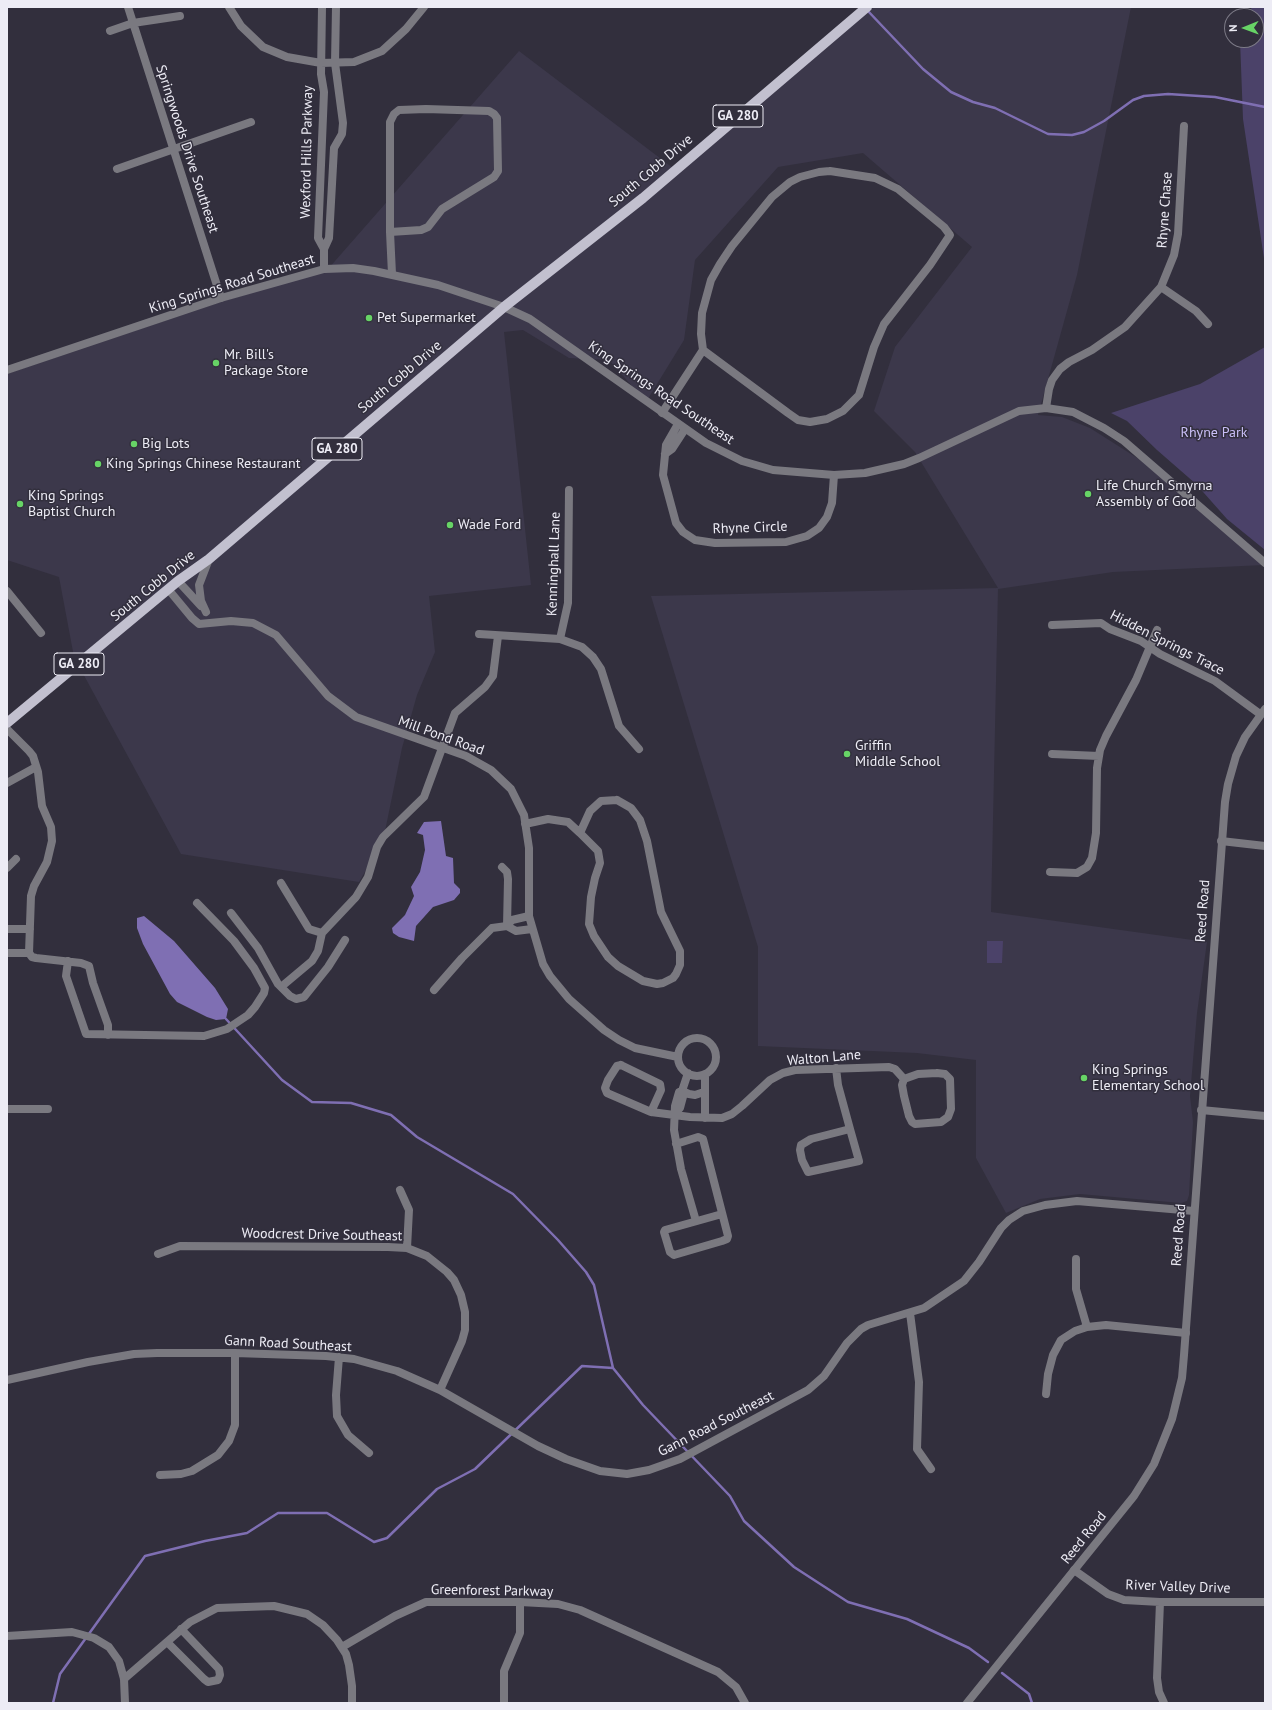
<!DOCTYPE html>
<style>
body{margin:0}
#map{position:relative;width:1272px;height:1710px;overflow:hidden;background:#322f3d;font-family:"PT Sans",sans-serif}
canvas{display:block}
.frame{position:absolute;inset:0;border:8px solid #edecf5;pointer-events:none}
.north{position:absolute;left:1224px;top:8px;width:40px;height:40px;box-sizing:border-box;background:#322f3d;border:1px solid #7d7b87;border-radius:50%;rotate:269deg;font-size:11px;font-weight:700;line-height:16px;text-align:center;color:#edecf5}
.north::after{content:'';display:block;margin:auto;width:14px;height:18px;background:#67d466;clip-path:polygon(50% 0,100% 100%,50% 72%,0 100%)}
</style>
<div id="map">
<canvas width="1272" height="1710"></canvas>
<div class="frame"></div>
<div class="north">N</div>
</div>
<script>
const g = document.querySelector('canvas').getContext('2d');
g.lineJoin = 'round';
function paint(path, color) {
  g.fillStyle = color;
  g.fill(path, 'evenodd');
}
function shape(rows) {
  const path = new Path2D();
  for (const r of rows) {
    if (r.length === 3) {
      path.moveTo(r[0] + r[2], r[1]);
      path.arc(r[0], r[1], r[2], 0, 2 * Math.PI);
      continue;
    }
    path.moveTo(r[0], r[1]);
    for (let i = 2; i < r.length; i += 2) path.lineTo(r[i], r[i + 1]);
  }
  return path;
}
function strokePath(path, color, width, dash) {
  g.strokeStyle = color;
  g.lineWidth = width;
  g.lineCap = dash ? 'butt' : 'round';
  g.setLineDash(dash || []);
  g.stroke(path);
}
function label(font, color, halo, rows, align = 'center') {
  g.font = font + ' "PT Sans",sans-serif';
  g.lineWidth = 3;
  g.setLineDash([]);
  g.textBaseline = 'middle';
  g.strokeStyle = halo;
  g.fillStyle = color;
  for (const [text, x, y, turn = 0] of rows) {
    g.save();
    g.translate(x, y);
    g.rotate((+turn || 0) * Math.PI / 180);
    g.textAlign = isNaN(turn) ? turn : align;
    if (halo) g.strokeText(text, 0, 0);
    g.fillText(text, 0, 0);
    g.restore();
  }
}
const built = shape([
 [874,7,1131,7,1077,275,1038,415,1062,417,1090,428,1142,461,1264,565,1113,572,998,589,991,912,1207,942,1197,1013,1190,1096,1193,1122,1189,1195,1187,1201,1181,1203,1080,1194,1040,1199,1006,1213,976,1158,976,1060,917,1053,758,1046,758,947,651,596,998,588,915,452,874,411,895,347,972,247,863,153,778,167,695,260,684,340,646,402,609,360,569,358,523,330,504,332,531,585,429,596,435,652,417,695,402,748,383,841,359,882,181,854,74,657,59,577,7,560,7,374,218,303,328,269,519,51,673,168]
]);
const green = shape([
 [1252,7,1265,7,1265,265,1243,119,1240,40,1256,40,1256,16,1248,16],
 [1265,347,1265,550,1227,519,1196,484,1157,450,1127,421,1111,413,1200,384],
 [987,941,1003,941,1002,963,987,963]
]);
const water = shape([
 [441,821,446,856,453,858,454,883,460,889,460,893,454,900,433,907,416,926,414,941,399,937,393,933,392,928,405,915,414,896,411,887,420,872,425,850,423,835,417,833,424,822],
 [144,916,174,941,215,988,228,1009,226,1019,216,1020,207,1017,177,1002,170,994,143,944,137,928,137,918]
]);
const stream = shape([
 [867,10,923,69,951,92,973,102,995,108,1048,134,1072,135,1084,132,1104,121,1133,100,1144,96,1168,94,1215,97,1265,107],
 [226,1019,282,1080,312,1102,351,1103,391,1115,417,1137,513,1194,558,1240,586,1272,594,1285,613,1368,643,1405,730,1496,744,1521,794,1567,848,1602,907,1619,969,1648,988,1662],
 [1002,1673,1029,1694,1032,1703],
 [53,1703,60,1674,145,1556,205,1541,247,1533,278,1513,327,1513,374,1542,387,1538,437,1489,475,1469,582,1366,613,1368]
]);
const minor = shape([
 [128,7,221,298],
 [229,7,241,26,263,47,287,57,321,63,354,62,382,51,406,29,424,7],
 [322,7,321,74,324,92,318,238,324,249],
 [110,31,133,23,180,16],
 [117,169,251,122],
 [830,171,875,178,898,189,944,227,950,235,930,265,884,324,874,347,859,395,843,411,827,419,810,422,798,420,788,413,703,350,701,334,702,313,711,280,720,264,732,246,772,197,790,182,800,177,819,172,830,171],
 [390,232,390,122,394,114,399,110,426,109,489,111,494,114,497,118,498,171,494,177,442,209,428,227,421,230,390,232,392,274],
 [324,269,324,249,329,238,334,148,342,134,343,123,335,63,336,7],
 [1161,287,1196,311,1208,324],
 [1046,408,1049,389,1052,380,1060,369,1069,362,1092,350,1125,327,1161,287,1174,255,1178,234,1184,126],
 [662,413,703,350],
 [678,424,666,445,663,475,676,523,683,532,695,540,715,543,786,542,807,536,819,528,827,517,832,503,834,475],
 [665,454,672,449,685,429],
 [178,581,201,606],
 [168,589,192,618,199,624,231,621,253,623,276,635,328,696,356,717,466,756,491,770,511,789,524,815,529,848,529,916,543,964,550,976,569,999,604,1030,619,1040,635,1048,678,1057],
 [7,591,41,633],
 [206,612,201,601,199,585,209,559],
 [1052,625,1101,623,1110,629,1141,641,1160,654,1215,681,1260,714],
 [479,634,560,639,582,647,593,657,601,669,619,726,639,749],
 [560,639,568,603,569,490],
 [7,729,29,751,33,756,38,772,42,806,51,827,52,841,47,862,34,886,31,896,29,953,32,957,36,958,81,963,89,966,93,983,108,1025,108,1035],
 [1052,754,1099,756],
 [7,783,36,767],
 [617,800,631,808,640,820,647,841,661,912,680,951,680,965,676,974,673,978,663,983,657,984,643,981,618,966,608,957,594,936,589,924,591,897,595,878,600,863,598,851,580,833,590,811,601,801,617,800],
 [525,824,548,819,568,822,580,833],
 [1221,841,1265,846],
 [502,867,507,872,508,879,507,926],
 [7,868,16,859],
 [1050,872,1077,873,1087,867,1092,858,1096,833,1097,768,1100,750,1106,736,1136,680,1157,630],
 [281,883,309,929,322,933],
 [231,913,258,948,278,984,290,996,296,999,304,997,328,967,345,940],
 [507,926,516,931,532,929],
 [7,929,30,929],
 [7,953,29,953],
 [68,961,66,976,86,1034,204,1036,227,1029,248,1015,255,1007,264,993,265,988,254,968,234,941,197,903],
 [281,987,312,961,318,951,322,933,356,897,368,877,377,847,383,837,424,797,455,713,485,687,493,676,498,636],
 [434,990,462,958,492,928,507,926,512,920,529,916],
 [697,1057,19],
 [621,1065,660,1084,661,1090,651,1112,607,1093,605,1088,608,1080,617,1066,621,1065],
 [836,1068,838,1085,850,1129],
 [937,1073,945,1074,950,1079,951,1109,948,1117,941,1122,915,1124,912,1122,909,1116,904,1096,902,1085,904,1079,918,1074,937,1073],
 [682,1091,679,1092,675,1106,674,1130,681,1169,696,1221],
 [682,1091,689,1094,695,1095,704,1092],
 [7,1109,48,1109],
 [651,1112,690,1117,722,1118,732,1114,742,1106,770,1080,783,1073,795,1070,889,1067,895,1069,904,1079],
 [674,1115,680,1108,684,1093,682,1091,688,1073],
 [705,1118,705,1074],
 [850,1129,859,1161,808,1172,802,1160,800,1150,801,1145,811,1139,850,1129],
 [676,1144,698,1137,703,1139,728,1236,727,1239,722,1241,674,1255,670,1252,664,1232,665,1230,722,1214],
 [400,1190,409,1210,407,1248],
 [158,1254,180,1246,388,1247,407,1248,427,1256,447,1272,454,1280,461,1295,465,1312,465,1330,462,1341,440,1390],
 [1076,1259,1076,1289,1087,1327],
 [910,1313,919,1382,917,1449,931,1469],
 [339,1357,336,1395,337,1416,348,1435,369,1453],
 [7,1380,88,1362,134,1354,157,1353,235,1353,326,1356,354,1359,397,1371,440,1390,538,1446,566,1459,600,1471,627,1474,649,1470,680,1459,808,1390,824,1376,847,1343,861,1329,868,1325,924,1308,964,1281,979,1262,1001,1228,1009,1220,1023,1211,1045,1205,1077,1201,1194,1211],
 [1046,1394,1048,1374,1053,1355,1061,1340,1075,1331,1087,1327,1106,1325,1186,1333],
 [160,1475,181,1474,192,1471,218,1455,229,1441,235,1425,235,1353],
 [1074,1570,1108,1594,1124,1600,1160,1602,1265,1602],
 [1160,1602,1157,1678,1159,1692,1164,1703],
 [7,1636,72,1632,94,1638,109,1647,119,1661,124,1679,125,1703],
 [167,1642,204,1679,208,1682,218,1680,220,1675,219,1669,181,1629],
 [342,1647,395,1616,426,1602,520,1602,558,1604,580,1610,718,1672,736,1687,745,1703],
 [124,1679,190,1622,217,1608,274,1606,307,1614,323,1625,337,1640,346,1654,349,1665,352,1686,352,1703],
 [504,1703,504,1671,520,1633,520,1602]
]);
const tertiary = shape([
 [7,370,221,298,324,269,353,268,374,271,438,285,504,307,530,319,706,443,742,461,773,470,834,475,865,473,904,464,919,458,1019,411,1046,408,1073,412,1104,428,1124,441,1265,563],
 [1201,1110,1265,1116],
 [967,1703,1134,1496,1154,1464,1172,1419,1182,1378,1184,1355,1225,802,1228,784,1236,756,1245,737,1265,709]
]);
const primary = shape([
 [7,723,178,581,209,559,504,307,643,198,867,7]
]);
const markers = [
 [369,318,4,"#67d466"],
 [216,363,4,"#67d466"],
 [134,444,4,"#67d466"],
 [98,464,4,"#67d466"],
 [1088,494,4,"#67d466"],
 [20,504,4,"#67d466"],
 [450,525,4,"#67d466"],
 [847,754,4,"#67d466"],
 [1084,1078,4,"#67d466"]
];
const shields = [
 [738,116,50],
 [337,449,50],
 [79,664,50]
];
const shieldNames = [
 ["GA 280",738,116],
 ["GA 280",337,449],
 ["GA 280",79,664]
];
const streetNames = [
 ["Springwoods Drive Southeast",187,149,72],
 ["Wexford Hills Parkway",307,152,-89],
 ["South Cobb Drive",651,171,-40],
 ["Rhyne Chase",1165,210,-86],
 ["King Springs Road Southeast",232,284,-17],
 ["South Cobb Drive",400,377,-40],
 ["King Springs Road Southeast",661,393,34],
 ["Rhyne Circle",750,528,-2],
 ["Kenninghall Lane",554,564,-88],
 ["South Cobb Drive",153,586,-39],
 ["Hidden Springs Trace",1167,643,27],
 ["Mill Pond Road",441,736,20],
 ["Reed Road",1203,911,-86],
 ["Walton Lane",824,1058,-5],
 ["Woodcrest Drive Southeast",322,1235,1],
 ["Reed Road",1179,1235,-86],
 ["Gann Road Southeast",288,1344,3],
 ["Gann Road Southeast",716,1424,-27],
 ["Reed Road",1084,1538,-51],
 ["River Valley Drive",1178,1587,2],
 ["Greenforest Parkway",492,1591,1]
];
const poiNames = [
 ["Pet Supermarket",377,318],
 ["Mr. Bill's",224,355],
 ["Package Store",224,371],
 ["Big Lots",142,444],
 ["King Springs Chinese Restaurant",106,464],
 ["Life Church Smyrna",1096,486],
 ["Assembly of God",1096,502],
 ["King Springs",28,496],
 ["Baptist Church",28,512],
 ["Wade Ford",458,525],
 ["Griffin",855,746],
 ["Middle School",855,762],
 ["King Springs",1092,1070],
 ["Elementary School",1092,1086]
];
const parkNames = [
 ["Rhyne Park",1214,433]
];
paint(built, '#3c384b');
paint(green, '#4b4269');
paint(water, '#7f6fb3');
strokePath(stream, '#7f6fb3', 2.5);
strokePath(minor, '#7a7980', 8);
strokePath(tertiary, '#7a7980', 8);
strokePath(primary, '#c2c0cf', 10);
for (const [x, y, r, color] of markers) {
  const dot = new Path2D();
  dot.arc(x, y, r, 0, 2 * Math.PI);
  g.fillStyle = color;
  g.fill(dot);
  strokePath(dot, '#322f3d', 1.5);
}
for (const [x, y, w] of shields) {
  const box = new Path2D();
  box.roundRect(x - w / 2, y - 11, w, 22, 3);
  g.fillStyle = '#322f3d';
  g.fill(box);
  strokePath(box, '#edecf5', 1);
}
label('bold 13px', '#edecf5', null, shieldNames);
label('14px', '#edecf5', '#322f3d', streetNames);
label('14px', '#edecf5', '#322f3d', poiNames, 'left');
label('14px', '#cabff8', '#322f3d', parkNames);
</script>
